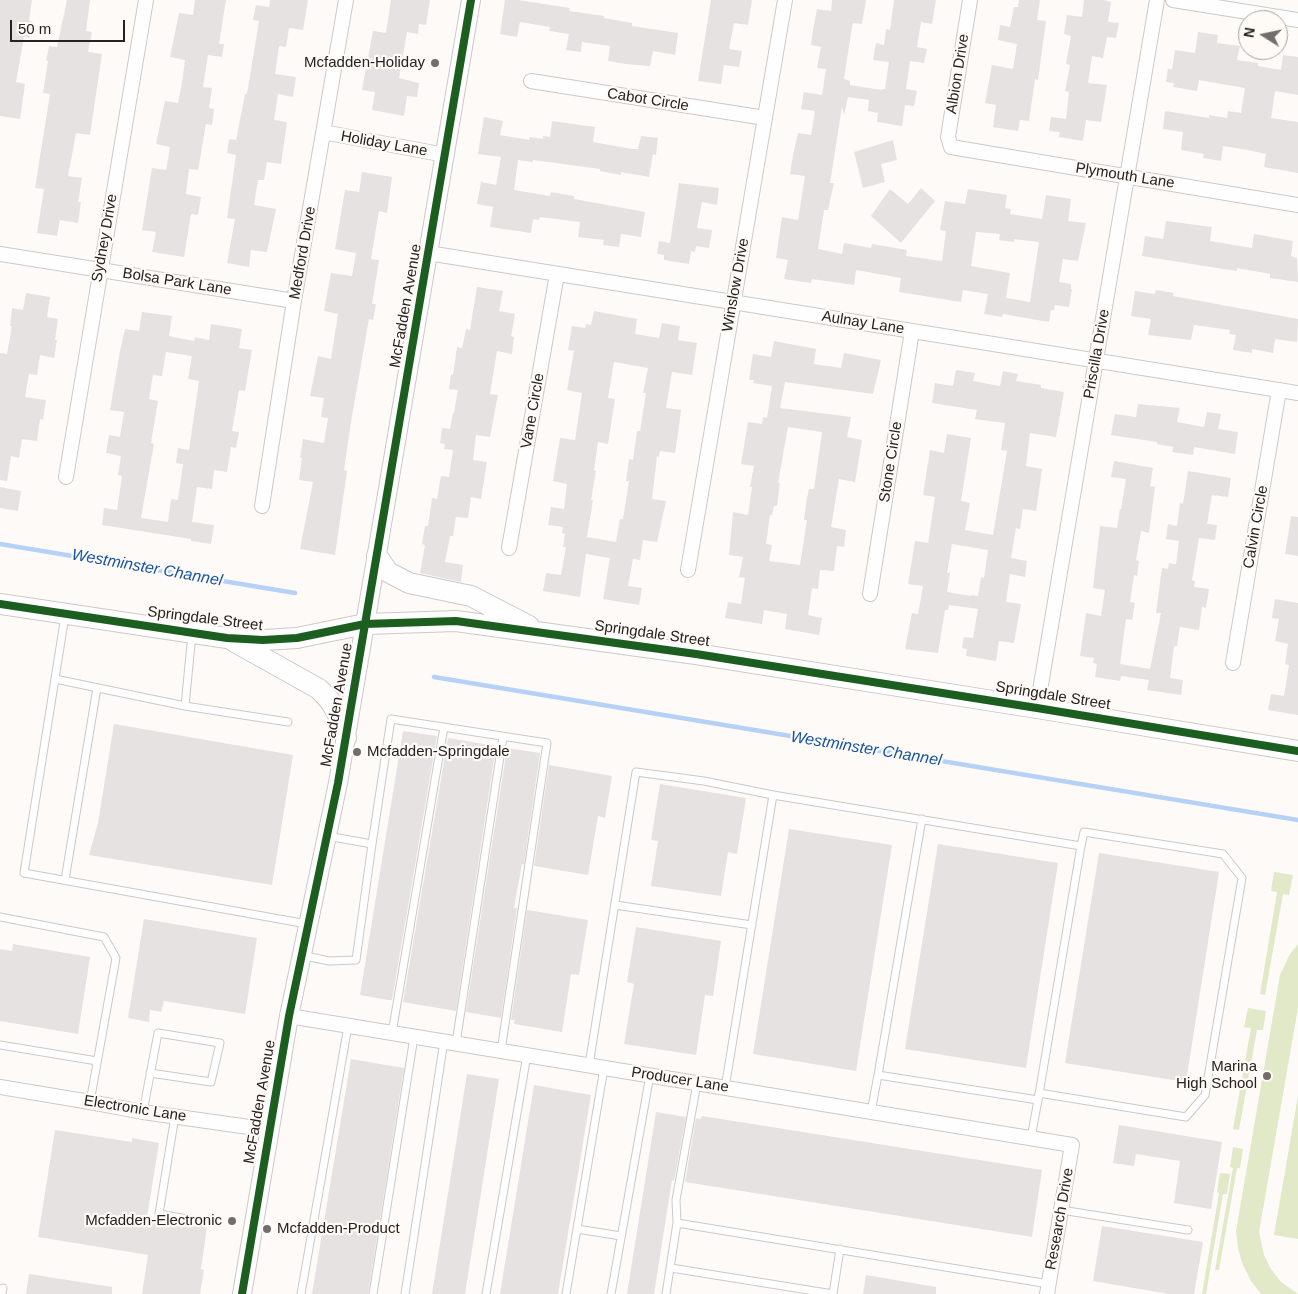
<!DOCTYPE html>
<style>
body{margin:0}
#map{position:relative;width:1298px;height:1294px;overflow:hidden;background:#fdfaf8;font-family:Helvetica,sans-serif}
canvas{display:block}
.north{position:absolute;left:1238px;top:10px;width:50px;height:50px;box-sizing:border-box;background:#fffaf6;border:1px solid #a8a4a0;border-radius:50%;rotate:280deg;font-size:14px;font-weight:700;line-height:20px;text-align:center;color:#262220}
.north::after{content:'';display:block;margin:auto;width:18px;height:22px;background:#716e6c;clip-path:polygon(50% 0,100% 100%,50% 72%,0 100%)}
.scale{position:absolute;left:10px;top:20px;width:115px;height:22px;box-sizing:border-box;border:2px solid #262220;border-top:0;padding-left:6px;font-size:15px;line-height:18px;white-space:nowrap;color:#262220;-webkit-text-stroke:4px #fffaf6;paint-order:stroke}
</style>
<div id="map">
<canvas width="1298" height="1294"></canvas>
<div class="north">N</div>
<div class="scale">50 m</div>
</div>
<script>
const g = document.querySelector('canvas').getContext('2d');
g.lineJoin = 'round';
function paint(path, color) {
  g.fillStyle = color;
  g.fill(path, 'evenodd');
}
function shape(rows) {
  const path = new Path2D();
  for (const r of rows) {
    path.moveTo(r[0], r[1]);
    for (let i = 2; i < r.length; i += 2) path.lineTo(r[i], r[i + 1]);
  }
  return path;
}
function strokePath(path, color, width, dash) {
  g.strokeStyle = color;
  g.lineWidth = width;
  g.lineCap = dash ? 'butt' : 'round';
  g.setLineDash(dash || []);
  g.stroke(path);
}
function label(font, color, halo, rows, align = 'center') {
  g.font = font + ' Helvetica,sans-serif';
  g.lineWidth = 4.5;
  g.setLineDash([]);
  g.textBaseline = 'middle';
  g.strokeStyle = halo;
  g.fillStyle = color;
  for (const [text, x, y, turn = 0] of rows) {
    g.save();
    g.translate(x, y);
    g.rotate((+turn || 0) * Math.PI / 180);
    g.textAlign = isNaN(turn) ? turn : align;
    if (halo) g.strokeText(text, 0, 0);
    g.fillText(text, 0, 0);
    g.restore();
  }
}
const green = shape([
 [1274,872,1293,875,1289,895,1283,894,1265,995,1260,994,1277,892,1271,891],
 [1298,944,1298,1008,1259,1232,1264,1255,1271,1269,1281,1282,1298,1294,1261,1294,1251,1281,1242,1263,1238,1248,1236,1231,1280,975,1290,954],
 [1248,1008,1266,1011,1263,1030,1257,1030,1239,1130,1233,1129,1251,1028,1244,1027],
 [1298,1096,1298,1239,1274,1235],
 [1233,1147,1243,1149,1240,1168,1237,1168,1219,1270,1215,1270,1233,1168,1230,1167],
 [1220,1173,1230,1174,1227,1194,1223,1194,1206,1294,1202,1294,1219,1193,1217,1192]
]);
const stream = shape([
 [0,544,295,593],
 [434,677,1298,820]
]);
const building = shape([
 [0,0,32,0,29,21,33,22,30,38,24,37,16,82,25,84,20,119,0,116],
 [67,0,90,0,86,31,92,32,88,52,102,54,90,135,76,133,68,176,82,178,78,202,81,202,78,223,60,220,57,236,37,233,44,189,35,188,50,94,43,93,48,61,46,60,49,46,57,47],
 [195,0,226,0,219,44,224,44,222,57,208,55,203,87,212,88,209,108,214,109,212,125,206,124,198,170,189,169,186,194,201,197,198,215,191,214,184,257,152,252,156,232,142,230,152,168,166,170,170,147,156,144,165,101,178,103,182,83,185,60,170,57,179,13,193,15],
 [270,0,308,0,303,30,289,28,286,47,279,46,275,74,296,77,293,97,278,94,274,120,287,122,281,164,267,162,264,180,258,180,254,205,276,209,267,252,251,250,249,267,227,263,235,219,227,218,236,155,227,153,229,139,236,140,245,94,247,94,259,21,253,20,256,5,269,7],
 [391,0,430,0,426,25,419,24,418,34,407,32,399,78,419,83,417,97,407,96,404,116,372,110,375,92,362,90,373,31,386,33],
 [505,0,518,0,570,8,569,11,604,16,604,18,632,23,632,26,678,33,675,55,653,51,650,66,626,64,608,61,610,46,582,42,581,52,566,50,569,34,549,31,550,27,520,22,517,37,500,34],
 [711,0,752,0,748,25,734,23,729,49,742,51,739,67,724,65,721,84,698,81],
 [832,0,866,0,862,24,853,23,852,27,844,79,850,81,850,85,882,90,882,89,885,89,889,62,873,60,876,43,884,45,886,29,890,30,894,0,936,0,932,24,921,22,917,47,927,49,924,63,910,61,906,89,917,91,914,106,905,105,902,126,877,122,878,113,868,111,869,100,848,97,844,115,842,107,830,183,834,183,828,210,824,210,818,249,842,254,844,243,871,248,872,244,907,250,906,256,942,261,946,231,940,230,945,201,965,204,968,189,1007,195,1005,208,1011,209,1010,214,1042,219,1046,195,1071,199,1068,221,1086,223,1078,261,1063,259,1059,282,1071,284,1071,289,1072,289,1069,307,1055,305,1054,310,1051,310,1049,322,1003,314,1002,317,984,314,988,294,963,290,961,302,899,292,901,278,856,270,854,285,812,279,811,283,784,279,788,260,776,258,782,217,798,220,805,176,790,174,793,155,798,133,811,135,815,111,801,109,804,92,822,95,826,69,817,68,821,47,811,45,813,30,817,9,831,11],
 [976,232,1000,234,999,240,1014,242,1014,239,1039,242,1030,302,1006,298,1010,273,971,266],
 [1019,0,1040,0,1037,20,1046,21,1038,80,1035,79,1029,121,1020,120,1018,131,993,127,996,105,985,103,992,65,1013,69,1017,44,998,40,1000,25,1010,27,1014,7,1018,7],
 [1084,0,1104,0,1111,2,1108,22,1119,23,1116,38,1107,37,1103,58,1092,56,1088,83,1107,85,1101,122,1086,120,1083,141,1059,137,1060,132,1049,131,1051,117,1066,119,1069,92,1065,91,1070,65,1066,64,1071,36,1064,34,1067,15,1082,17],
 [1198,32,1218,35,1217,43,1240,46,1237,60,1258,63,1258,66,1281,70,1283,55,1298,57,1298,95,1275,91,1271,118,1298,122,1298,173,1264,167,1266,154,1248,150,1223,146,1221,161,1203,158,1204,154,1181,150,1183,132,1163,129,1165,111,1209,118,1209,115,1227,118,1228,111,1241,113,1245,88,1199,80,1197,91,1173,87,1174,83,1166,82,1168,69,1172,69,1175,50,1195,53],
 [484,117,503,121,500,135,529,140,530,137,543,139,543,136,550,137,552,121,595,127,593,142,632,149,638,149,641,136,658,138,656,155,653,154,649,177,621,172,621,175,600,171,600,169,533,160,533,162,518,160,514,190,550,196,551,192,574,196,574,199,645,212,641,237,621,234,619,247,603,245,604,240,578,237,580,222,540,217,539,220,533,219,531,233,490,227,493,207,477,204,481,182,496,185,501,157,478,154],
 [893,140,897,160,881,164,885,182,863,188,854,152],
 [362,172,392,177,387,213,379,211,371,259,379,260,372,304,376,304,373,320,369,319,351,422,344,470,347,471,335,555,300,549,313,482,299,480,302,458,300,458,303,439,324,443,328,418,321,417,324,398,310,396,318,356,331,359,338,314,324,311,331,273,352,276,356,253,335,249,345,190,359,192],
 [679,183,719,188,717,205,702,202,697,228,712,230,709,248,696,246,695,252,691,251,689,264,664,260,664,255,657,254,659,241,670,243],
 [921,188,935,201,901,243,871,216,890,189,908,204],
 [1166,221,1212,227,1210,241,1252,248,1254,234,1293,241,1291,256,1297,258,1298,282,1270,278,1270,274,1237,268,1237,271,1223,269,1142,256,1145,236,1163,239],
 [477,287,503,291,499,311,515,314,511,336,514,337,512,354,497,351,490,394,498,395,490,437,476,435,473,460,487,462,481,499,471,497,468,518,456,517,453,536,450,536,445,562,463,565,461,582,420,573,425,545,422,544,425,526,428,526,432,498,437,499,441,476,449,477,453,450,444,449,445,444,440,443,442,428,450,429,453,413,454,413,458,390,449,389,451,374,453,375,457,347,462,348,466,329,470,330],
 [1156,290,1174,293,1173,296,1298,319,1297,342,1275,339,1273,353,1252,349,1252,353,1233,350,1236,335,1229,334,1230,330,1194,325,1191,340,1148,335,1151,319,1131,316,1135,291,1155,294],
 [26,293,50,297,47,317,58,319,55,340,57,340,54,358,40,355,37,375,29,374,25,397,46,400,43,420,40,419,37,441,22,439,19,458,11,456,7,481,0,480,0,353,7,354,12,326,10,326,12,308,23,310],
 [594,311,637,319,635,334,659,338,662,323,680,326,678,340,697,343,692,375,672,372,666,408,681,410,678,434,675,453,660,451,659,457,657,456,652,499,666,501,657,542,643,540,640,560,633,559,628,586,642,588,639,605,603,599,610,558,586,554,580,597,543,591,546,573,561,575,566,547,563,547,565,534,562,533,563,527,548,525,551,507,564,509,567,484,553,481,560,438,575,440,582,393,567,390,574,351,568,350,572,326,585,328,586,324,591,325],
 [614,362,648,368,643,393,646,393,640,431,637,431,633,460,629,459,626,481,629,481,623,519,620,519,616,542,587,537,593,500,591,500,596,471,594,470,598,442,608,444,615,399,608,398],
 [142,312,172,316,169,336,194,341,195,337,209,340,211,324,242,329,239,348,252,350,245,391,239,390,232,431,239,432,236,448,231,447,227,472,214,470,212,489,197,487,192,522,214,525,211,544,191,541,191,539,102,525,104,508,117,510,122,476,118,475,121,456,106,453,109,435,120,437,124,412,110,410,120,351,125,329,139,331],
 [166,352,192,356,188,379,199,381,189,450,178,448,176,463,183,464,178,500,171,499,168,522,141,518,154,444,151,443,158,401,149,399,153,375,162,376],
 [774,341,816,349,814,364,841,368,844,353,881,360,873,394,785,382,780,408,851,417,847,437,862,440,855,482,839,479,831,527,846,530,844,547,837,546,834,571,820,570,818,589,812,588,808,615,822,618,819,635,785,629,787,614,764,610,762,624,725,618,728,602,741,604,745,578,739,577,743,557,729,555,733,512,748,515,752,487,750,487,754,466,741,464,748,422,762,424,763,417,767,418,772,386,753,383,754,380,749,380,753,354,771,357],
 [788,427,822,432,814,489,809,489,806,504,804,520,807,520,800,565,769,561,772,545,766,544,770,515,772,515,774,506,777,506,780,483,778,483],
 [956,370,975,373,973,381,1000,386,1003,371,1018,374,1016,381,1041,385,1041,388,1064,392,1056,437,1030,433,1026,466,1042,469,1038,498,1036,511,1023,509,1020,529,1016,528,1011,558,1027,561,1025,577,1010,574,1006,602,1021,604,1018,620,1014,643,999,641,996,661,966,656,967,649,962,648,964,637,973,638,978,609,949,605,948,610,945,610,938,653,905,649,912,613,918,614,923,586,908,584,915,541,928,543,935,497,923,495,930,450,944,453,947,434,971,438,961,501,970,503,965,530,993,535,1007,451,1001,450,1005,423,975,419,977,410,932,403,935,383,953,386],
 [952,544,988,550,984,578,981,577,978,596,971,595,971,596,947,592,950,573,947,573],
 [1138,404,1180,408,1177,422,1204,427,1207,412,1221,414,1218,429,1238,432,1235,454,1194,447,1193,455,1172,452,1173,447,1157,444,1157,442,1111,435,1115,414,1136,417],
 [1114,461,1153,468,1150,486,1155,487,1149,533,1141,531,1136,560,1139,561,1137,576,1134,575,1130,602,1135,603,1132,620,1126,619,1120,664,1150,669,1161,613,1156,613,1162,568,1168,569,1169,563,1176,564,1179,541,1166,539,1168,524,1177,526,1180,503,1183,504,1188,471,1231,478,1228,497,1212,495,1207,524,1217,525,1215,540,1199,538,1192,580,1195,581,1194,587,1209,589,1206,608,1202,607,1199,630,1180,627,1177,646,1174,646,1170,678,1183,680,1181,695,1147,690,1149,680,1121,676,1120,681,1095,677,1097,664,1093,663,1094,658,1080,656,1086,613,1101,616,1105,590,1093,588,1100,526,1117,528,1120,509,1121,509,1126,479,1111,477],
 [0,487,21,491,18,511,0,508],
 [1291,516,1298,517,1298,556,1285,554],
 [1275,599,1298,603,1298,715,1268,710,1271,694,1284,696,1289,665,1285,664,1288,644,1275,641,1279,619,1272,618],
 [114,724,293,755,272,885,89,855,98,823],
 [403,731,437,736,392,1000,388,1000,360,995],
 [448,738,496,746,456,1011,403,1002],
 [507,748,540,753,524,864,522,864,514,908,517,908,501,1018,466,1012],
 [549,765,612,776,605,818,598,816,588,875,534,866],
 [660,784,746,798,737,854,728,852,721,896,651,886,658,841,651,840],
 [789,829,892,845,856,1071,753,1054],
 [938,844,1058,863,1026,1068,905,1049],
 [1099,853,1219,872,1186,1082,1065,1063],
 [527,910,588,920,579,975,571,974,562,1032,514,1024,515,1020,511,1020],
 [144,919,257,938,245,1014,164,1001,161,1012,150,1010,149,1022,128,1018],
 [636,927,721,941,713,996,705,995,696,1055,624,1044,634,984,627,982],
 [13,944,90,957,78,1034,0,1021,0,949,12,951],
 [351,1059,404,1068,368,1294,312,1294],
 [467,1074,499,1079,465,1294,432,1294],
 [534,1085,591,1095,558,1294,500,1294],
 [656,1112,686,1117,674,1181,672,1180,654,1294,627,1294],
 [702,1116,1042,1170,1032,1237,685,1182,696,1118,701,1119],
 [1119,1125,1222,1142,1211,1209,1174,1203,1180,1161,1136,1154,1134,1166,1113,1163],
 [55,1130,132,1142,132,1138,159,1143,147,1217,207,1227,201,1269,204,1270,200,1294,142,1294,148,1255,38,1237],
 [1102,1226,1203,1242,1194,1294,1169,1294,1093,1281],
 [29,1274,112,1287,112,1294,26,1294],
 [866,1275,936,1287,936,1294,863,1294]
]);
const service = shape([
 [65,616,24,873,307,924],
 [55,679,185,706,288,722],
 [185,706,192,634],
 [773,795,1081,846],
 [372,844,391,719,547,743,501,1051],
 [65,880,97,688],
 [615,905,752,925],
 [0,917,104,937,116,958,90,1102],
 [301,955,329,961,356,960,372,844,327,836],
 [392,1033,444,727],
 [456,1043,503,737],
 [0,1045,97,1061],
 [589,1065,636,772,704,781,773,795,725,1088],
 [878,1075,922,819],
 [143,1112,158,1033,220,1043,211,1082,150,1073],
 [871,1112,878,1075,1038,1100],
 [175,1116,159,1214,204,1222],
 [1031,1138,1038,1100,1081,846,1084,832,1223,854,1242,878,1205,1095,1186,1117,1039,1093],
 [1061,1210,1188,1230],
 [677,1223,676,1200,697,1083],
 [577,1229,621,1236],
 [671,1268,833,1294,840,1249],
 [2,1294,3,1288],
 [301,1294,348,1026],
 [373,1294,414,1037],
 [405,1294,444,1041],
 [486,1294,527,1055],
 [566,1294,604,1068],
 [611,1294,650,1075],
 [666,1294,677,1223,1049,1284]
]);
const minor = shape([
 [970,0,948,137,951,147,1298,205],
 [1173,0,1298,20],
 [531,81,765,118],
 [323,132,445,155],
 [428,253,1298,393],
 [0,254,294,301],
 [66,477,146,0],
 [262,506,294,301,346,0],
 [509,548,557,274],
 [688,570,785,0],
 [870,594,912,331],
 [1233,663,1279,390],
 [1037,708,1157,0],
 [289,1016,1072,1145,1047,1294],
 [0,1087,90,1102,143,1112,270,1130]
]);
const tertiary = shape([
 [242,1294,289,1016,338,783,471,0]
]);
const secondary = shape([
 [377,556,388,572,409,583,471,596,529,626],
 [0,604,227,638,263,640,297,638,365,624,456,621,696,654,1037,708,1298,751],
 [233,641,319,689,330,701,340,718,346,738]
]);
const cycleway = shape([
 [0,604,227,638,263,640,297,638,365,624,456,621,696,654,1037,708,1298,751],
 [242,1294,289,1016,338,783,471,0]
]);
const markers = [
 [435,63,5,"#716e6c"],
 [357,752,5,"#716e6c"],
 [1267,1076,5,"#716e6c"],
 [232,1221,5,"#716e6c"],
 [267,1229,5,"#716e6c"]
];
const poiNames = [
 ["Mcfadden-Holiday",425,63],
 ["Mcfadden-Springdale",367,752,"left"],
 ["Marina",1257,1067],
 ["High School",1257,1084],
 ["Mcfadden-Electronic",222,1221],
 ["Mcfadden-Product",277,1229,"left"]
];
const streetNames = [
 ["Albion Drive",958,74,-81],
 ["Cabot Circle",648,100,9],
 ["Holiday Lane",384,144,10],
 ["Plymouth Lane",1125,176,9],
 ["Sydney Drive",105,238,-80],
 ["Medford Drive",303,253,-80],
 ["Bolsa Park Lane",177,282,9],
 ["Winslow Drive",736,285,-80],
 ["McFadden Avenue",406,306,-80],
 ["Aulnay Lane",863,323,9],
 ["Priscilla Drive",1097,354,-80],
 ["Vane Circle",533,411,-80],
 ["Stone Circle",891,462,-81],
 ["Calvin Circle",1256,527,-80],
 ["Springdale Street",205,619,7],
 ["Springdale Street",652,634,8],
 ["Springdale Street",1053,696,9],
 ["McFadden Avenue",337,705,-80],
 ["Producer Lane",680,1080,9],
 ["McFadden Avenue",260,1102,-80],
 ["Electronic Lane",135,1109,9],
 ["Research Drive",1060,1219,-80]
];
const waterNames = [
 ["Westminster Channel",147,568,10],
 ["Westminster Channel",866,749,9]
];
paint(green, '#e1e9c9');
strokePath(stream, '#b6d1f6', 4.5);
paint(building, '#e6e2e1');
strokePath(service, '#ccc9c7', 9);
strokePath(minor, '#ccc9c7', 16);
strokePath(tertiary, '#ccc9c7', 20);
strokePath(secondary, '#ccc9c7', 22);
strokePath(service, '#fffefe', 7);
strokePath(minor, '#fffefe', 14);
strokePath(tertiary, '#fffefe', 18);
strokePath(secondary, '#fffefe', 20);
strokePath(cycleway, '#1b5e20', 8);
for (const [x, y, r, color] of markers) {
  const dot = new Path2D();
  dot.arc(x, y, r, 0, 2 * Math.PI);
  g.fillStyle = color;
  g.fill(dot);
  strokePath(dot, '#fffaf6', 2);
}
label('15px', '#262220', '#fffaf6', poiNames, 'right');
label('15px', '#262220', '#fffaf6', streetNames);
label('italic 16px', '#1556a3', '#fffaf6', waterNames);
</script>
